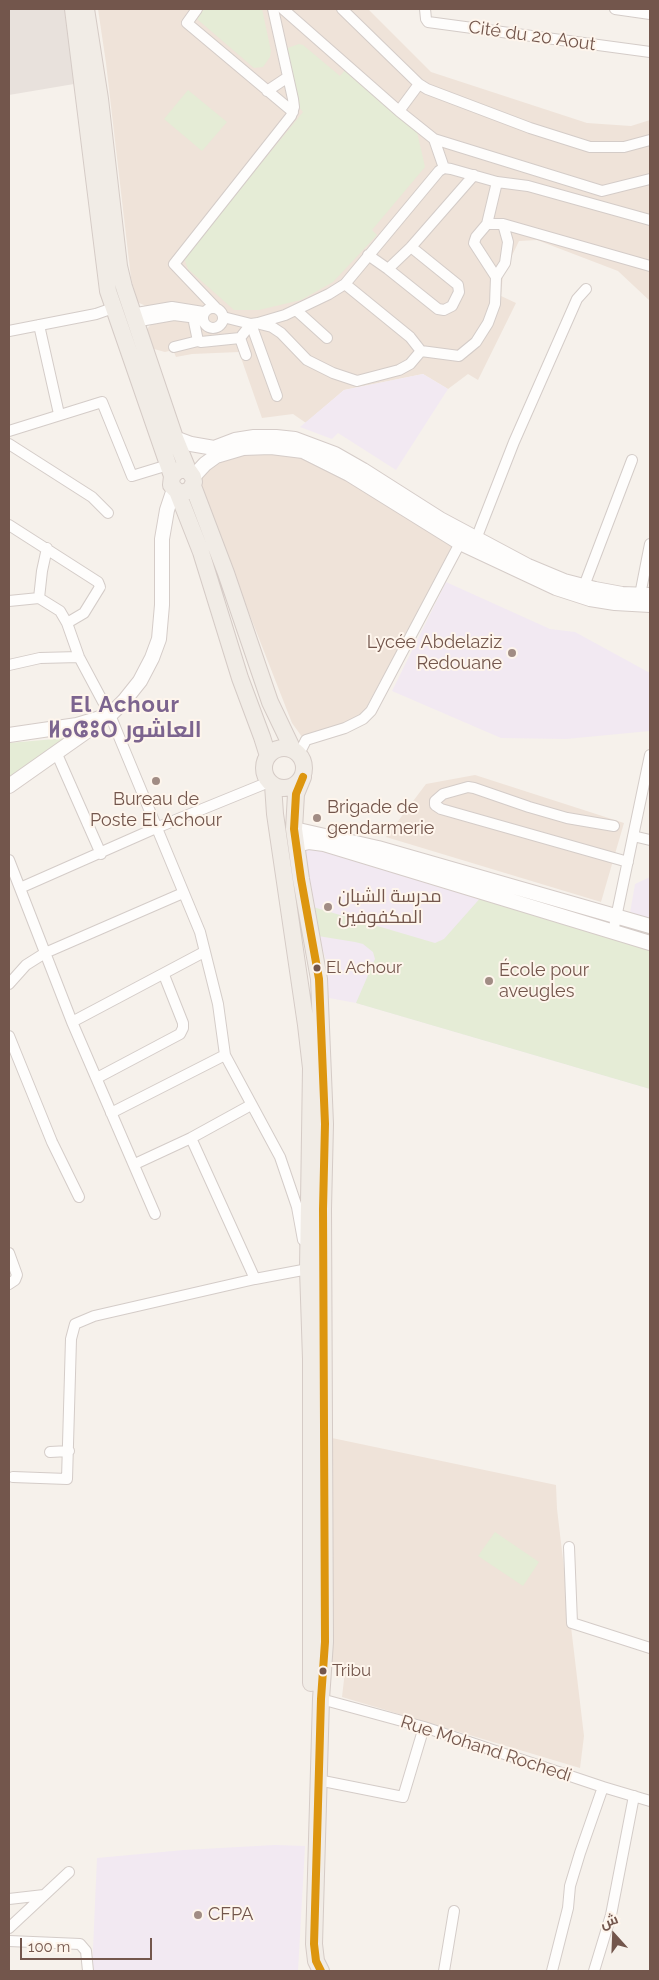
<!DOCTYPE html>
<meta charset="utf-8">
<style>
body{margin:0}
#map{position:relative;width:659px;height:1980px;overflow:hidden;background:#f6f1eb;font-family:Raleway,Cairo,sans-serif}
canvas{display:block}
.frame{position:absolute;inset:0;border:10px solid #73564c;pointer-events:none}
.north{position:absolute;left:589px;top:1910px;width:50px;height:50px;-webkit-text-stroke:4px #fef5ec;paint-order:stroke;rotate:340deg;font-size:14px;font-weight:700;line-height:20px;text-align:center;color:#73564c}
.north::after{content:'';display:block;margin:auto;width:18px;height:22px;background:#73564c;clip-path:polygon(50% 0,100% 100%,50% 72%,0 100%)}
.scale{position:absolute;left:20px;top:1938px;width:132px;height:22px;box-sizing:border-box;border:2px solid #73564c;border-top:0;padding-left:6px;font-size:15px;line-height:18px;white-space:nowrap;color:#73564c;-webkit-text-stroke:4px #fef5ec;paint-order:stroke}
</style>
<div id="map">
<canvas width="659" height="1980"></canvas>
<div class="frame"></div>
<div class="north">ش</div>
<div class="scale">100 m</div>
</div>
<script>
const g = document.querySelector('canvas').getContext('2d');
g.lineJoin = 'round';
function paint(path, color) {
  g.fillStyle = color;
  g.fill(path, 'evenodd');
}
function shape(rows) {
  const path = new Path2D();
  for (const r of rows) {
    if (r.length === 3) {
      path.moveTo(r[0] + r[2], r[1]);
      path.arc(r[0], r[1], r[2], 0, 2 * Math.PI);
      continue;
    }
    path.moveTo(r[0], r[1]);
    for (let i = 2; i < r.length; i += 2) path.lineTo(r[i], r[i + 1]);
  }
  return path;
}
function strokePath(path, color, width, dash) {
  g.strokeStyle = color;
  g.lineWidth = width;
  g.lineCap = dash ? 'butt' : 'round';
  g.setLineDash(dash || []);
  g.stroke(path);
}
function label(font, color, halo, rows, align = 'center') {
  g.font = font + ' Raleway,Cairo,"Noto Sans Tifinagh",sans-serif';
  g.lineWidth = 4;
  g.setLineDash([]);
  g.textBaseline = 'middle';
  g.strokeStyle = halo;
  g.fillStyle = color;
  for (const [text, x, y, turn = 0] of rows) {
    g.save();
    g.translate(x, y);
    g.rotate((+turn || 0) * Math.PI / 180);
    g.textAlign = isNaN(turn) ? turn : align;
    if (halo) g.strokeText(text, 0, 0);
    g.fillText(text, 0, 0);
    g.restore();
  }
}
const residential = shape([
 [98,9,368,9,431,72,587,123,631,126,650,120,650,301,618,271,537,240,519,241,503,274,501,296,516,303,478,380,468,374,448,389,423,374,344,390,306,423,293,414,262,418,239,352,192,354,176,357,173,350,165,352,154,349,147,329,153,322,146,306,137,302,131,278,106,63],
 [292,447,454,546,361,717,305,741,292,723,201,490,200,480,207,466,231,455],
 [475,775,624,823,601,902,386,837,426,784],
 [332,1438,556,1485,557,1509,584,1736,580,1768,342,1697,345,1671,330,1665]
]);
const industrial = shape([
 [9,9,66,9,74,84,9,95]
]);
const education = shape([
 [423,374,448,389,396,470,338,433,332,439,300,427,344,390],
 [446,582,550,629,575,632,650,673,650,731,566,739,501,738,392,691],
 [310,847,650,945,650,1089,356,1003,329,998,327,963,318,936,305,851],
 [650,877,650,918,630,913,635,884],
 [275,1845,305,1846,298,1971,92,1971,97,1858,184,1850]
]);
const green = shape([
 [204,9,262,9,271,51,270,57,263,67,254,68,197,19],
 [299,44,303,45,340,76,345,70,417,132,425,167,372,230,377,235,333,282,301,300,259,310,234,310,188,269,184,258,303,112,298,106,285,49],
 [188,90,227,122,202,151,164,119],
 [66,738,9,778,9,743],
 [483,895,650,945,650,1089,356,1003,375,959,373,952,363,944,355,942,318,936,313,907,435,943,444,939],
 [495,1532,539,1562,523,1586,478,1556]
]);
const street = shape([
 [197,9,187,23,293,112],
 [283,9,399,111,434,139,602,191,650,179],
 [342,9,419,84,427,89,530,128,590,147,624,147,650,140],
 [425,9,426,19,428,22,650,52],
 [615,9,650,14],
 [267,91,288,77],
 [399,111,419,84],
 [434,139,444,168],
 [487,224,503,224,650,266],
 [368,255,388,269,411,247,474,175],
 [388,269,438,309,444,310,452,306,459,292,458,285,411,247],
 [496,277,474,243,476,237,487,224,497,182],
 [345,284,410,337,421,351,459,356,476,342,488,323,495,304,496,277,505,263,508,242,503,224],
 [215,307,174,264,291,116,294,107,293,99,273,9],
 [213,318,10],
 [296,310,327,338],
 [131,314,172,307,203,312],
 [193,317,198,341,201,342,240,338,251,324],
 [223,317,251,324,258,323,285,315,329,294,345,284,439,171,444,168,451,169,497,182,528,186,650,220],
 [134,322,174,315,197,318],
 [251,324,277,396],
 [260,324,272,327,281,333,307,360,333,373,357,381,399,370,410,364,421,351],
 [39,325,59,414],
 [9,331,96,314,113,308],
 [240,338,246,355],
 [174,347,198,341],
 [9,431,102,402,132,476,168,465],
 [9,444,92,497,108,513],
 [9,525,98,582,100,587,84,613,67,623],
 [476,539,514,442,577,299,586,289],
 [584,586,632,460],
 [640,595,650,544],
 [39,598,42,571,47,548],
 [9,601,39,598,60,611,67,623,79,657,110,715,200,932,218,1004,225,1055,280,1157,297,1207,303,1240],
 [9,665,40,658,79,657],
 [56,752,101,854],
 [299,754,306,740,345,728,363,719,371,711,460,543],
 [614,826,567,818,529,807,474,788,468,787,443,794,435,801,435,805,441,809,628,862],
 [633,836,650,840],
 [9,860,72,1022,155,1214],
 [20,888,156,828,269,782],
 [613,932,650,755],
 [9,984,26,965,45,953,183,893],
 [72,1022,204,952],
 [9,1036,52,1142,79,1197],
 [97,1078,180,1034,183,1028,183,1023,164,975],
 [111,1113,225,1055],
 [191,1138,255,1279],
 [135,1164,191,1138,251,1105],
 [9,1253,17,1275,15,1280,9,1284],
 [50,1452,69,1451],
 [13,1477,67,1479,71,1339,75,1324,94,1316,255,1279,308,1269,307,1264],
 [569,1547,572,1623,650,1648],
 [321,1699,424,1727,603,1787,650,1801],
 [318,1780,403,1797,424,1727],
 [9,1899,44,1895],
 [9,1928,69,1872],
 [9,1941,80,1944,86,1951,88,1971],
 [444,1971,454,1911],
 [552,1971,568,1908,570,1886,580,1853,603,1787],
 [594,1971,611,1915,634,1796]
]);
const secondary = shape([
 [175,438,191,444,214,448,235,440,254,437,276,437,295,439,335,454,363,470,440,519,528,566,564,581,595,589,622,594,650,595],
 [193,477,205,464,216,456,243,448,271,447,303,451,349,474,460,543,556,588,590,599,615,603,650,605],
 [9,735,77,725,110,715,124,701,140,681,152,658,159,639,162,605,162,539,167,510,174,489],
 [9,786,97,724],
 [294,829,378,848,650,926],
 [296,845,309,842,324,844,650,943]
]);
const primary = shape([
 [73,9,108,291,172,476],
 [86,9,100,99,119,266,124,287,175,438,188,470,193,477,194,482,190,490,182,493,177,491,171,485,172,476,179,470,188,470],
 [193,486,226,573,270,702,293,750],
 [177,491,201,552,240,678,262,737,268,756],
 [284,768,20],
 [303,777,296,794,294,829,301,879,319,979,325,1124,323,1209,325,1642,321,1699,314,1944,316,1961,321,1971],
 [273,785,275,814,306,1025,311,1068,308,1269,311,1359,311,1683]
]);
const bus1 = shape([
 [303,777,296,794,294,829,301,879,319,979,325,1124,323,1209,325,1642,321,1699,314,1944,316,1961,321,1971]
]);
const markers = [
 [512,653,5,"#a18c84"],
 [156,781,5,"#a18c84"],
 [317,818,5,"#a18c84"],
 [328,907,5,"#a18c84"],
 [317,968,4.5,"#73564c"],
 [489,981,5,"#a18c84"],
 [323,1671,4.5,"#73564c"],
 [198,1915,5,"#a18c84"]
];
const busNames = [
 ["El Achour",326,968],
 ["Tribu",332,1671]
];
const streetNames = [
 ["Cité du 20 Aout",532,36,8],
 ["Rue Mohand Rochedi",486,1749,18]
];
const poiNames = [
 ["Lycée Abdelaziz",502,643,"right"],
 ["Redouane",502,664,"right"],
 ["Bureau de",156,800,"center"],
 ["Poste El Achour",156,821,"center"],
 ["Brigade de",327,808],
 ["gendarmerie",327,829],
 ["مدرسة الشبان",338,897],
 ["المكفوفين",338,918],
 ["École pour",499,971],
 ["aveugles",499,992],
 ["CFPA",208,1915]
];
const districtNames = [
 ["El Achour",125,705],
 ["ⵍⴰⵛⵓⵔ العاشور",125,730]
];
paint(residential, '#efe3d9');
paint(industrial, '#e8e1dc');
paint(education, '#f2e9f2');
paint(green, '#e5ecd6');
strokePath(street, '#d4ccc8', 12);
strokePath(secondary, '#d5ccc8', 16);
strokePath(primary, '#d5cbc6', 18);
strokePath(street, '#fefdfc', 10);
strokePath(secondary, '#fefdfc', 14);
strokePath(primary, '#f1ece6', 16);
strokePath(bus1, '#dd960f', 8);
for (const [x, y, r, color] of markers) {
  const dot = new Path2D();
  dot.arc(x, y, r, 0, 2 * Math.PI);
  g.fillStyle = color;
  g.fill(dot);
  strokePath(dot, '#fef5ec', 2);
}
label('17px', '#73564c', '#fef5ec', busNames, 'left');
label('18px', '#73564c', '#fef5ec', streetNames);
label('18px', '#73564c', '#fef5ec', poiNames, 'left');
g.letterSpacing = '1px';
label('bold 22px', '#7c648f', '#fef5ec', districtNames);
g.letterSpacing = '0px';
</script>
